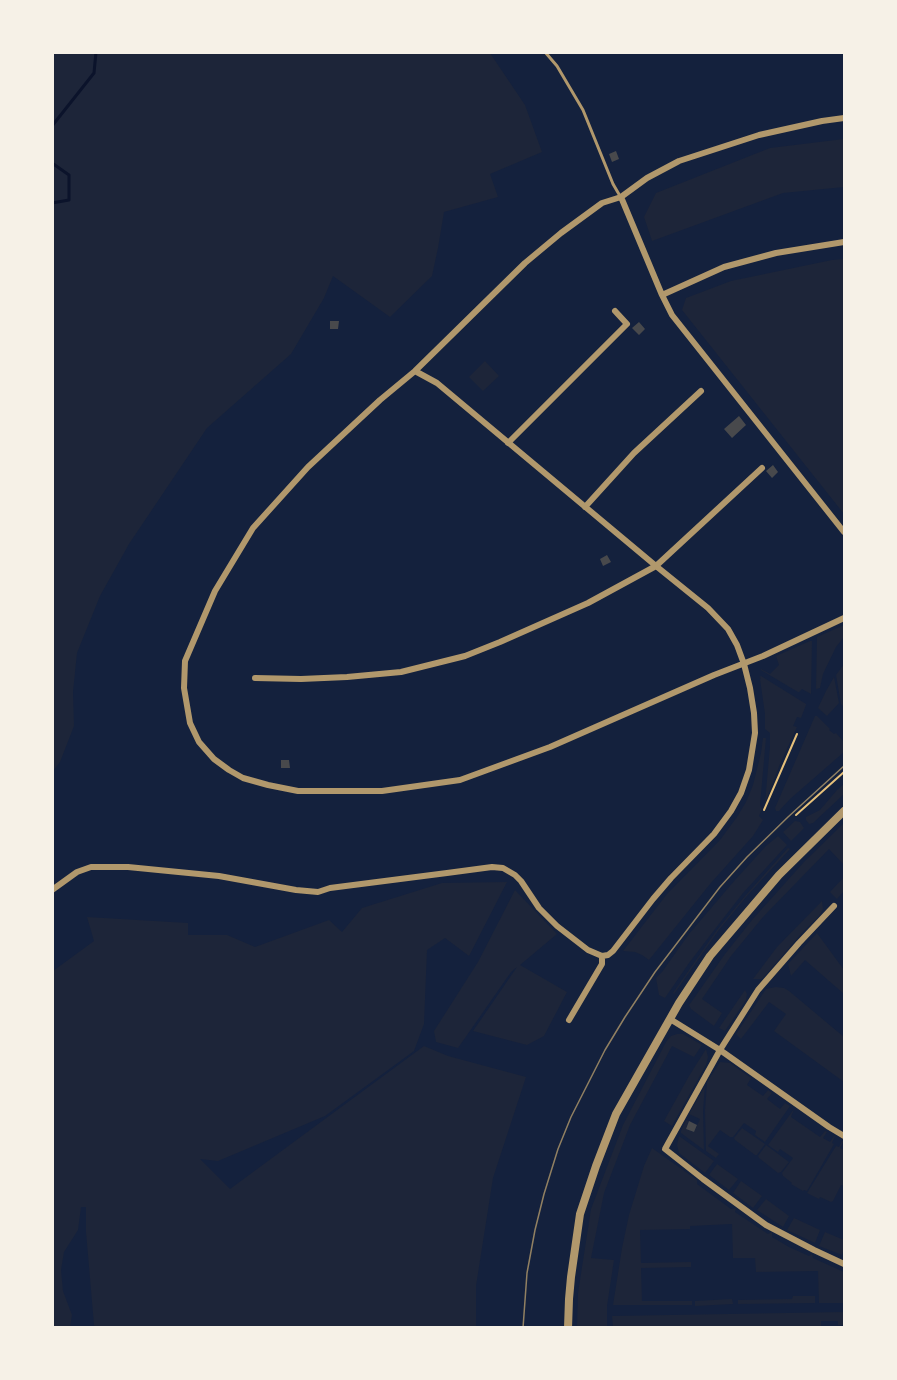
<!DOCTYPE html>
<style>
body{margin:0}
#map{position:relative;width:897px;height:1380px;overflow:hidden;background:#14213d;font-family:Ubuntu,sans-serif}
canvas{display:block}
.frame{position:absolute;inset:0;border:54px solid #f6f1e7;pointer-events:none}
</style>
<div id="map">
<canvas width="897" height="1380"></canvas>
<div class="frame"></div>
</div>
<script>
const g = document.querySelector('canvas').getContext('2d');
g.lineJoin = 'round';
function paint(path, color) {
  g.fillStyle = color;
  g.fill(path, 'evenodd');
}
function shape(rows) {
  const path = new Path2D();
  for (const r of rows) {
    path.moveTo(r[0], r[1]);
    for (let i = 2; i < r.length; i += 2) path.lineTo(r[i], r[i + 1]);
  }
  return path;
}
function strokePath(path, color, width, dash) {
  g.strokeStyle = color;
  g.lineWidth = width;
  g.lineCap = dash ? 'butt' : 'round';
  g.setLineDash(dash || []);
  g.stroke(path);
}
const green = shape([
 [52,53,490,53,525,105,542,152,490,174,498,197,444,212,438,248,432,276,390,317,333,276,324,298,291,354,207,428,129,544,100,596,77,653,73,692,74,726,60,762,53,771],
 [844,139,844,187,783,193,652,241,644,217,656,193,770,148],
 [844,259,844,514,682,310,686,298,731,281,832,260],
 [485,361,499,376,483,391,469,377],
 [844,625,844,637,836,647,823,674,820,688,816,689,817,637],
 [810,641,812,641,811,694,802,689,799,692,798,692,761,670,761,669,770,674,779,665,776,656],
 [844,664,844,707,841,704,836,675],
 [761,676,806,704,806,705,801,718,797,717,794,724,793,726,797,727,780,764,765,803,770,746,770,733,765,729,765,714,760,679,761,678,759,677],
 [834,677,839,703,827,716,818,708,826,691],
 [815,716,817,716,830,729,829,730,834,734,836,733,844,742,844,752,790,799,779,811,776,811,775,808],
 [763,738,766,738,760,805,762,809,759,816,763,820,753,836,710,884,649,960,642,955,635,952,623,951,667,894,720,840,737,817,746,802,753,785,761,753],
 [844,784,844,794,813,823,809,824,806,820,806,817,820,810,837,790],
 [795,821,800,822,804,828,791,841,783,832],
 [844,823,844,865,829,849,763,917,731,956,702,999,722,1013,714,1026,691,1009,689,1005,692,1001,725,954,752,920,804,862],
 [778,836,787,845,743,893,715,929,689,963,665,998,659,995,656,978,662,972,689,934,735,880,766,846],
 [788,848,790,849,746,897,718,931,674,994,673,993,717,930,746,895],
 [844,877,844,891,837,899,830,892],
 [507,882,469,956,445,938,427,950,424,1024,414,1051,325,1116,218,1161,200,1159,230,1189,424,1046,448,1056,526,1077,493,1178,476,1286,476,1327,95,1327,94,1325,86,1232,86,1207,81,1207,78,1230,64,1252,61,1270,63,1291,72,1315,70,1327,53,1327,53,971,94,941,87,917,188,923,188,935,227,935,255,947,329,920,342,932,362,908,442,883],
 [515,890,557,934,520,965,567,992,544,1036,527,1045,473,1031,517,967,511,972,458,1048,436,1042,434,1031,478,962],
 [822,901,823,909,819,916,802,933,763,978,761,979,753,979,777,947],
 [817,933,844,970,844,994,805,960,791,976,788,964],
 [776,987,784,988,789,991,844,1037,844,1082,774,1031,786,1014,769,1002,741,1039,736,1034,766,989],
 [745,990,747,994,746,1000,725,1031,719,1028],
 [677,1034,683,1034,702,1045,694,1057,672,1046,630,1125,604,1193,591,1258,614,1260,607,1306,607,1327,577,1327,578,1293,591,1209,623,1125,666,1042,671,1036],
 [706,1049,708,1057,706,1065,672,1126,664,1121,689,1076],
 [720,1062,730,1063,751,1078,747,1085,763,1096,768,1090,772,1093,767,1099,780,1109,785,1103,790,1106,765,1142,755,1135,756,1131,744,1123,733,1137,730,1137,720,1130,708,1146,719,1154,716,1158,706,1151,705,1111,707,1082],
 [705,1086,703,1111,704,1150,681,1133,681,1131,686,1120,689,1121,686,1129,694,1132,700,1119,689,1114],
 [794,1109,791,1117,820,1137,825,1131,827,1132,823,1138,830,1142,834,1136,835,1136,832,1143,834,1144,807,1191,804,1190,803,1191,791,1184,792,1183,783,1176,782,1173,793,1158,780,1149,778,1152,768,1145],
 [742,1128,765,1144,757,1155,755,1155,735,1140,734,1138],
 [679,1136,714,1161,705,1173,679,1153,677,1145],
 [842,1141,844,1141,840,1148,844,1150,844,1186,841,1185,833,1201,831,1202,820,1197,819,1199,807,1193,836,1146,839,1147],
 [766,1145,789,1162,781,1172,778,1173,759,1158,758,1156],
 [652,1148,697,1180,697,1184,731,1209,736,1208,735,1212,768,1234,772,1232,772,1237,789,1247,809,1256,812,1254,813,1258,844,1272,844,1303,819,1303,818,1271,756,1272,755,1258,733,1258,732,1224,690,1226,690,1229,640,1230,641,1263,691,1262,691,1267,641,1268,642,1301,692,1301,692,1305,613,1305,622,1248,629,1215,644,1166],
 [717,1164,738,1179,729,1190,709,1175],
 [741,1181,762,1196,753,1208,733,1193],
 [766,1199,789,1216,783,1227,757,1210],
 [794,1218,820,1230,815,1243,787,1230],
 [825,1232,844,1240,844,1249,842,1255,819,1246],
 [793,1296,815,1296,815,1303,738,1304,738,1300,792,1299],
 [732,1299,733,1304,695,1306,695,1301],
 [844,1312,844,1325,838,1325,838,1321,821,1321,821,1328,613,1327,612,1316]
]);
const stream = shape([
 [52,126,94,73,96,52],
 [52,163,69,175,69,200,52,203]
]);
const building = shape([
 [616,151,619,159,612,162,609,154],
 [330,321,339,321,338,329,330,329],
 [639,322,645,329,639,335,632,328],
 [739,416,746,425,732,438,724,429],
 [773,465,778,472,772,478,766,471],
 [607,555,611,562,603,566,600,559],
 [281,760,289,760,290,768,281,768],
 [689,1121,697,1125,694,1132,686,1129]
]);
const path = shape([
 [764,810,797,734],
 [796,815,844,772]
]);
const service = shape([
 [545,52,557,66,583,110,613,184,620,196]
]);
const minor = shape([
 [844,118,822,121,759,135,679,161,647,178,621,197,602,203,561,233,525,263,415,371,380,400,308,467,253,528,215,591,185,661,184,688,190,723,199,742,214,759,229,770,243,778,268,785,298,791,382,791,460,780,550,747,714,675,763,656,844,618],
 [621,197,662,295,672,315,844,532],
 [662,295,724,267,776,253,844,242],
 [415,371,437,383,656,566,708,608,728,629,737,645,744,664,750,688,754,713,755,733,749,770,741,793,731,811,714,834,671,878,653,899,613,951,608,955,602,956],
 [508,443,627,324,615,311],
 [585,507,634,453,701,391],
 [255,678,301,679,347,677,401,672,465,656,500,642,588,603,656,566,762,468],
 [52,890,77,872,91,867,128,867,219,876,296,890,318,892,330,888,447,873,492,867,503,868,515,875,521,881,539,908,557,926,588,950,602,956],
 [834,906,799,943,758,990,720,1050,665,1149,703,1179,766,1225,814,1250,844,1264],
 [670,1019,720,1050,829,1127,844,1136],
 [569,1020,602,964,602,956]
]);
const tertiary = shape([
 [568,1328,569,1299,571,1277,580,1214,596,1166,616,1114,679,1003,710,956,779,875,844,811]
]);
const tram = shape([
 [523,1328,527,1273,535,1230,544,1194,558,1149,571,1117,605,1050,625,1017,655,972,720,887,747,857,788,817,844,766]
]);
paint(green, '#1d2539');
strokePath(stream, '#0b132b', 3);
paint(building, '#48494c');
strokePath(path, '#e5c07b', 2);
strokePath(service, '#b1986c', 3);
strokePath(minor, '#b1986c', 6);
strokePath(tertiary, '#b1986c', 8);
strokePath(tram, '#918062', 1.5);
</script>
